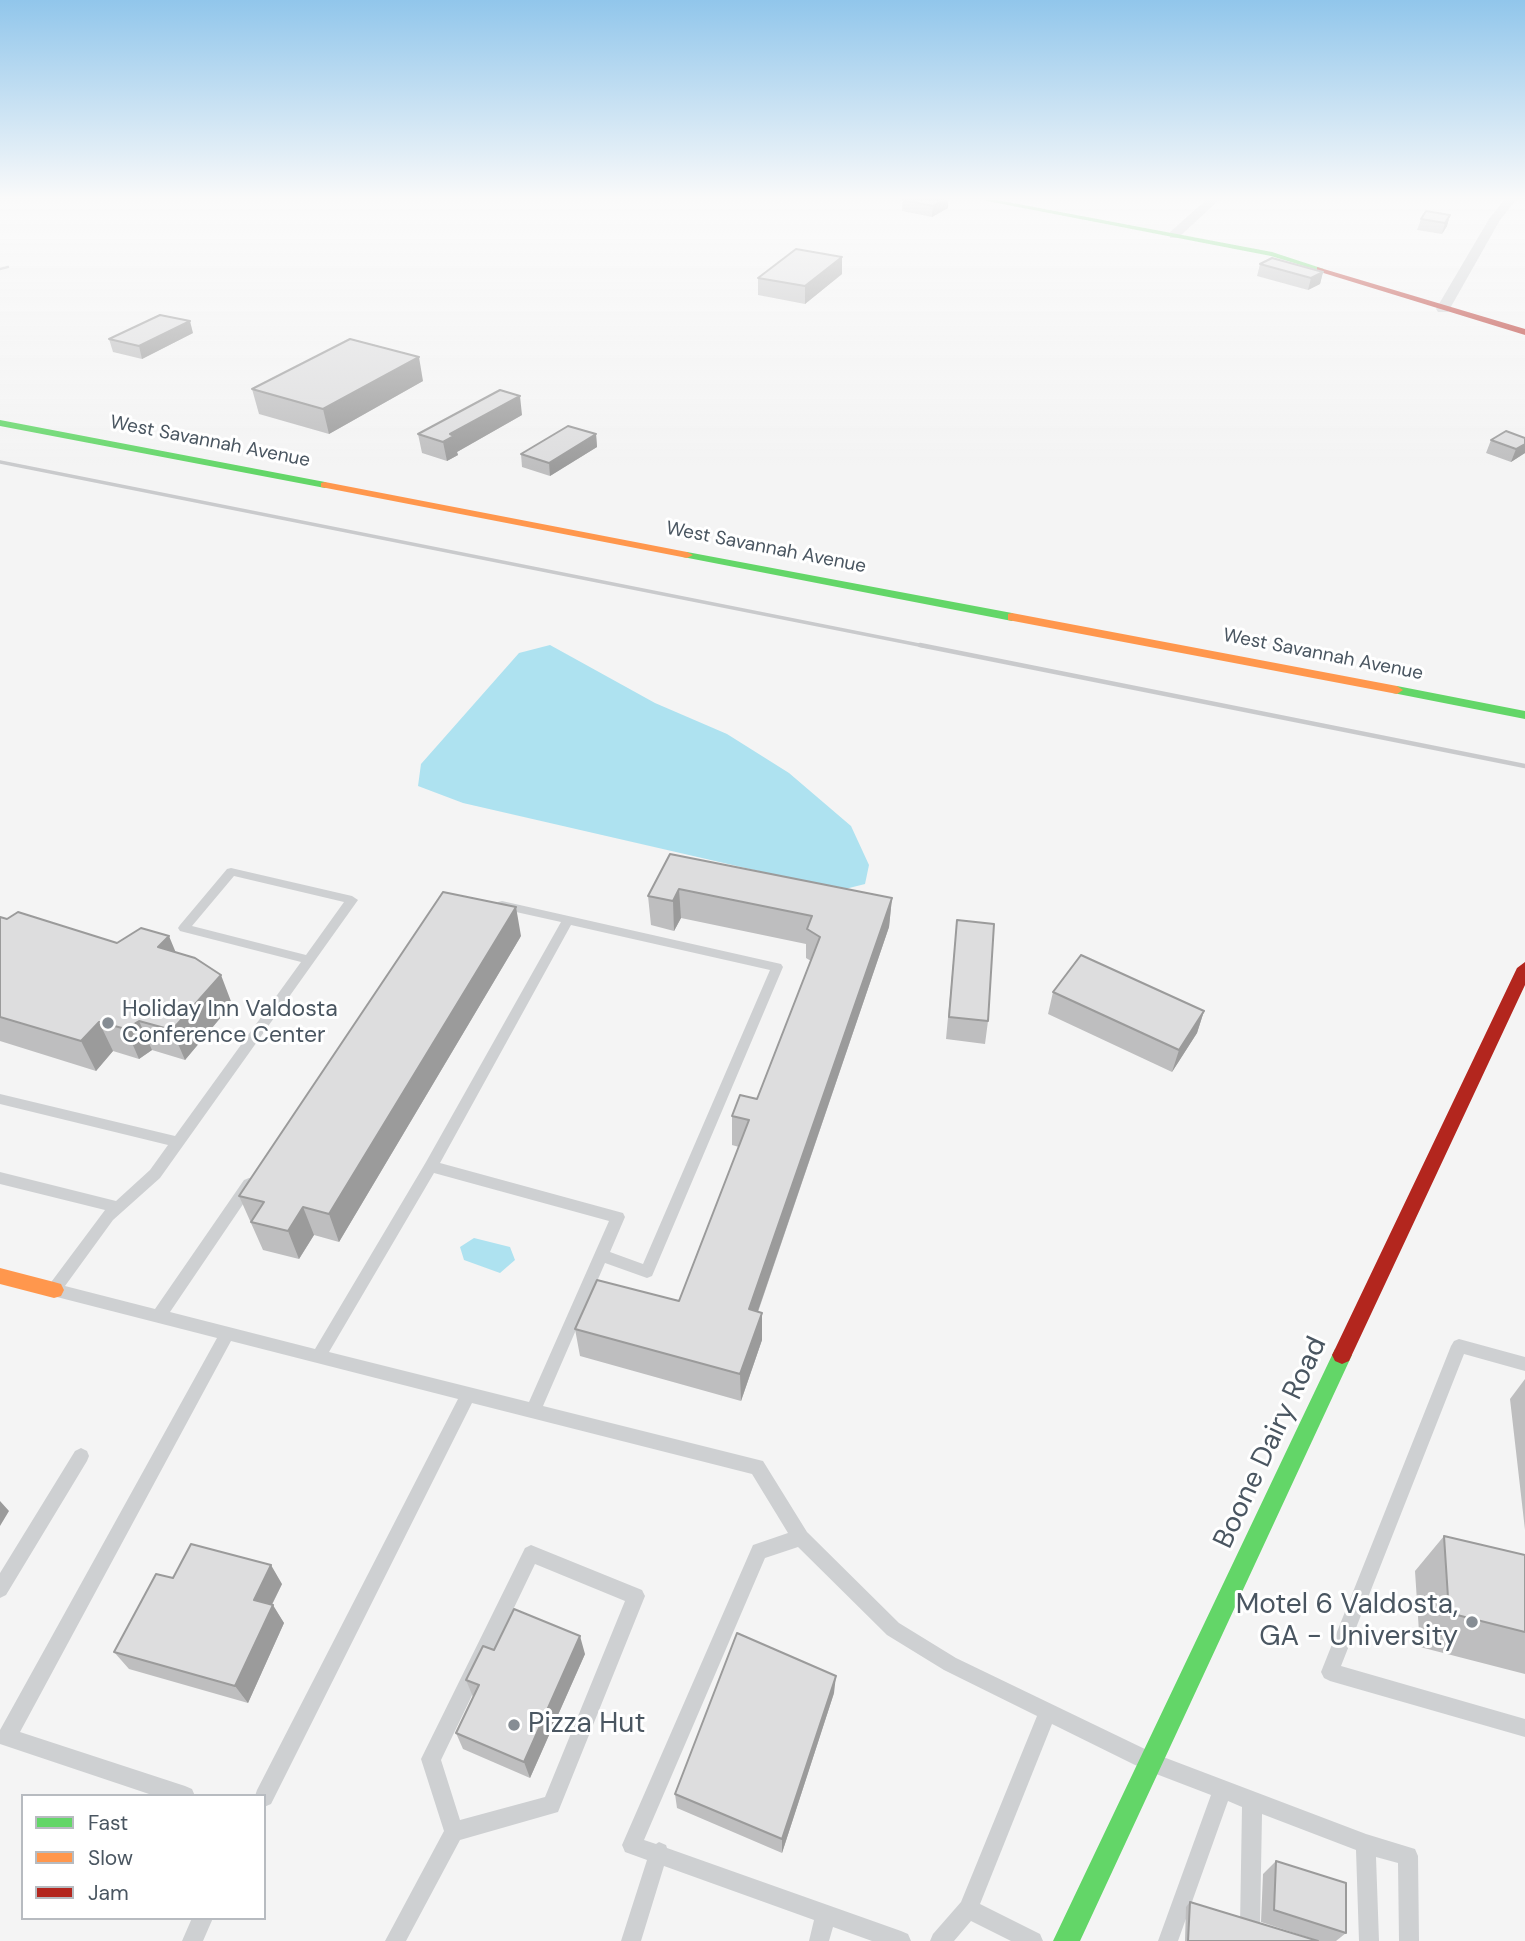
<!DOCTYPE html>
<style>
body{margin:0}
#map{position:relative;width:1525px;height:1941px;overflow:hidden;background:#f4f4f4;font-family:"DM Sans",sans-serif}
canvas{display:block}
.legend{position:absolute;left:21px;top:1794px;width:245px;height:126px;box-sizing:border-box;background:#fff;border:2px solid #b7bbc0;margin:0;padding:9px 12px;list-style:none;font-size:21px;color:#4a5661}
.legend li{display:flex;align-items:center;gap:14px;height:35px}
.legend b{width:35px;border:2px solid #b7bbc0}
</style>
<div id="map">
<canvas width="1525" height="1941"></canvas>
<ul class="legend">
<li><b style="height:9px;background:#63d668"></b>Fast</li>
<li><b style="height:9px;background:#ff974d"></b>Slow</li>
<li><b style="height:9px;background:#b3261e"></b>Jam</li>
</ul>
</div>
<script>
const g = document.querySelector('canvas').getContext('2d');
g.lineJoin = 'round';
function paint(path, color) {
  g.fillStyle = color;
  g.fill(path, 'evenodd');
}
function shape(rows) {
  const path = new Path2D();
  for (const r of rows) {
    path.moveTo(r[0], r[1]);
    for (let i = 2; i < r.length; i += 2) path.lineTo(r[i], r[i + 1]);
  }
  return path;
}
function strokePath(path, color, width, dash) {
  g.strokeStyle = color;
  g.lineWidth = width;
  g.lineCap = dash ? 'butt' : 'round';
  g.setLineDash(dash || []);
  g.stroke(path);
}
function label(font, color, halo, rows, align = 'center') {
  g.font = font + ' "DM Sans",sans-serif';
  g.lineWidth = 6;
  g.setLineDash([]);
  g.textBaseline = 'middle';
  g.strokeStyle = halo;
  g.fillStyle = color;
  for (const [text, x, y, turn = 0] of rows) {
    g.save();
    g.translate(x, y);
    g.rotate((+turn || 0) * Math.PI / 180);
    g.textAlign = isNaN(turn) ? turn : align;
    if (halo) g.strokeText(text, 0, 0);
    g.fillText(text, 0, 0);
    g.restore();
  }
}
const water = shape([
 [550,645,655,703,727,734,789,773,851,826,869,865,865,884,841,890,463,803,418,786,421,764,519,653],
 [474,1238,510,1247,515,1260,500,1273,464,1260,460,1247]
]);
const lane = shape([
 [231,868,352,896,358,900,160,1178,113,1220,65,1286,155,1309,244,1180,249,1178,254,1180,256,1184,254,1188,170,1312,315,1349,426,1162,561,922,498,908,496,905,498,902,502,901,781,964,783,967,652,1276,647,1278,605,1263,543,1406,763,1461,807,1532,899,1623,956,1658,1149,1751,1151,1758,1158,1755,1366,1834,1415,1849,1418,1856,1419,1941,1399,1941,1398,1863,1376,1857,1379,1941,1359,1941,1356,1850,1262,1814,1260,1926,1257,1933,1250,1936,1243,1933,1240,1926,1242,1807,1228,1801,1178,1941,1158,1941,1211,1795,1151,1772,1149,1765,1142,1767,1135,1765,1052,1724,980,1904,1040,1934,1043,1941,1011,1941,971,1921,954,1941,930,1941,933,1934,961,1902,1037,1716,944,1670,887,1635,798,1547,765,1558,644,1840,656,1844,659,1842,666,1845,667,1848,901,1931,908,1934,911,1941,872,1941,833,1927,829,1941,809,1941,814,1920,664,1866,641,1941,621,1941,647,1860,625,1852,622,1845,753,1545,788,1533,752,1474,472,1403,271,1804,264,1807,264,1796,255,1796,257,1790,458,1399,231,1341,20,1732,185,1786,192,1789,195,1796,155,1796,0,1744,0,1730,217,1338,49,1295,47,1290,49,1285,105,1210,0,1184,0,1172,116,1201,150,1170,168,1145,0,1104,0,1094,175,1136,301,962,180,931,178,928,180,925,227,869,231,868],
 [234,876,344,902,306,955,192,926,234,876],
 [571,925,770,970,643,1264,610,1252,625,1217,623,1213,440,1163,571,925],
 [434,1173,609,1221,529,1402,329,1352,434,1173],
 [1459,1339,1525,1357,1525,1371,1464,1354,1341,1666,1525,1719,1525,1737,1330,1681,1324,1678,1321,1672,1451,1346,1454,1341,1459,1339],
 [81,1448,87,1451,89,1456,87,1461,6,1595,0,1598,0,1573,75,1451,81,1448],
 [531,1545,642,1590,645,1596,558,1812,460,1840,406,1941,385,1941,444,1831,421,1759,525,1548,531,1545],
 [535,1564,625,1601,545,1797,460,1820,441,1760,535,1564],
 [192,1918,213,1918,203,1941,182,1941,192,1918]
]);
const street = shape([
 [1206,200,1219,200,1178,238,1170,238,1170,232,1206,200],
 [1504,200,1516,200,1500,220,1448,312,1438,312,1436,309,1489,219,1504,200]
]);
const fast = shape([
 [982,200,997,200,1272,252,1324,269,1320,271,1271,256,982,200],
 [0,420,325,482,330,485,325,488,0,426,0,420],
 [687,552,1012,613,1018,617,1012,621,683,557,683,553,687,552],
 [1397,686,1525,711,1525,719,1393,693,1391,690,1397,686],
 [1342,1346,1349,1349,1352,1355,1080,1941,1053,1941,1335,1349,1342,1346]
]);
const slow = shape([
 [325,482,687,552,693,555,687,558,321,487,321,483,325,482],
 [1012,613,1397,686,1403,690,1397,694,1008,620,1008,614,1012,613],
 [0,1268,54,1282,61,1284,64,1290,61,1296,54,1298,0,1284,0,1268]
]);
const jam = shape([
 [1317,267,1525,329,1525,335,1317,271,1317,267],
 [1525,962,1525,985,1349,1361,1342,1364,1335,1361,1332,1355,1335,1349,1517,968,1525,962]
]);
const railFar2 = shape([
 [0,269,8,267]
]);
const railFar1 = shape([
 [0,462,929,647]
]);
const rail = shape([
 [920,645,1525,766]
]);
const wall = shape([
 [903,200,948,200,948,208,932,217,902,211],
 [1450,215,1447,226,1442,234,1417,230,1421,219],
 [842,257,842,274,805,304,758,295,758,278],
 [1260,264,1323,272,1320,284,1308,290,1257,276],
 [193,333,142,359,113,352,109,339],
 [423,381,329,434,259,414,252,389],
 [522,415,457,452,458,455,447,461,422,453,418,434],
 [596,434,597,447,550,476,522,467,521,454],
 [1525,438,1525,453,1511,462,1486,453,1491,440],
 [670,854,892,898,889,927,758,1312,762,1340,741,1401,580,1356,575,1329,679,1301,739,1147,732,1145,732,1116,757,1099,811,961,806,958,806,944,681,918,674,931,651,925,648,896],
 [0,917,117,943,176,952,232,1004,185,1060,152,1050,139,1059,113,1051,96,1071,0,1041],
 [957,920,988,1021,985,1044,946,1039],
 [521,936,339,1242,314,1235,299,1259,263,1250,239,1196],
 [1053,992,1204,1011,1197,1033,1172,1072,1048,1014],
 [1525,1379,1525,1530,1510,1399],
 [1444,1536,1525,1555,1525,1674,1420,1647,1415,1571],
 [173,1578,282,1584,272,1605,284,1623,248,1703,129,1669,114,1652],
 [494,1650,585,1654,530,1778,463,1749,456,1733,473,1697,466,1680],
 [834,1693,782,1853,677,1808,675,1794],
 [1276,1861,1346,1933,1336,1941,1319,1941,1261,1922,1263,1874],
 [1190,1902,1318,1941,1185,1941,1186,1907]
]);
const shadedWall = shape([
 [944,200,948,200,948,208,932,217,933,206],
 [1450,215,1447,226,1442,234,1445,223],
 [842,257,842,274,805,304,805,286],
 [1323,272,1320,284,1308,290,1311,278],
 [190,321,193,333,142,359,139,346],
 [419,357,423,381,329,434,323,409],
 [520,396,522,415,457,452,458,455,447,461,443,442,450,434],
 [596,434,597,447,550,476,549,463],
 [1525,444,1525,453,1511,462,1516,449],
 [679,889,681,918,674,931,673,901],
 [892,898,889,927,749,1337,749,1309],
 [516,907,521,936,339,1242,329,1214],
 [169,936,181,965,158,947],
 [221,975,232,1004,185,1060,172,1030],
 [1204,1011,1197,1033,1172,1072,1179,1050],
 [139,1021,152,1050,139,1059,126,1029],
 [99,1022,113,1051,96,1071,81,1041],
 [303,1207,314,1235,299,1259,288,1231],
 [762,1313,762,1340,741,1401,740,1374],
 [0,1501,9,1511,0,1526],
 [271,1565,282,1584,265,1618,254,1600],
 [273,1605,284,1623,248,1703,235,1686],
 [580,1636,585,1654,530,1778,524,1762],
 [836,1676,834,1693,782,1853,782,1839]
]);
const building = shape([
 [903,200,944,200,933,206,903,200],
 [1426,211,1450,215,1445,223,1421,219,1426,211],
 [796,249,842,257,805,286,758,278,796,249],
 [1272,258,1323,272,1311,278,1260,264,1272,258],
 [160,315,190,321,139,346,109,339,160,315],
 [350,339,419,357,323,409,252,389,350,339],
 [500,390,520,396,450,434,454,436,443,442,418,434,500,390],
 [568,426,596,434,549,463,521,454,568,426],
 [1506,431,1525,438,1525,444,1516,449,1491,440,1506,431],
 [670,854,892,898,749,1309,762,1313,740,1374,575,1329,597,1280,679,1301,749,1120,732,1116,740,1095,757,1099,820,937,807,929,812,916,679,889,673,901,648,896,670,854],
 [443,892,516,907,329,1214,303,1207,288,1231,251,1222,264,1202,239,1196,443,892],
 [18,912,117,943,141,928,169,936,158,947,195,958,221,975,172,1030,139,1021,126,1029,99,1022,81,1041,0,1017,0,917,7,919,18,912],
 [957,920,994,924,988,1021,949,1017,957,920],
 [1081,955,1204,1011,1179,1050,1053,992,1081,955],
 [1444,1536,1525,1555,1525,1632,1449,1613,1444,1536],
 [191,1544,271,1565,254,1600,273,1605,235,1686,114,1652,156,1574,173,1578,191,1544],
 [514,1609,580,1636,524,1762,456,1733,479,1685,466,1680,483,1646,494,1650,514,1609],
 [737,1633,836,1676,782,1839,675,1794,737,1633],
 [1276,1861,1346,1883,1346,1933,1274,1910,1276,1861],
 [1190,1902,1318,1941,1188,1941,1190,1902]
]);
const markers = [
 [108,1023,7,"#868d94"],
 [1472,1622,7,"#868d94"],
 [514,1725,7,"#868d94"]
];
const farStreetnames = [
 ["West Savannah Avenue",210,442,11],
 ["West Savannah Avenue",766,548,11],
 ["West Savannah Avenue",1323,655,11]
];
const poiNames = [
 ["Holiday Inn Valdosta",122,1010],
 ["Conference Center",122,1036]
];
const nearStreetnames = [
 ["Boone Dairy Road",1271,1443,-65]
];
const nearPoinames = [
 ["Motel 6 Valdosta,",1458,1606],
 ["GA - University",1458,1638],
 ["Pizza Hut",528,1725,"left"]
];
paint(water, '#aee2f0');
paint(lane, '#ced0d2');
paint(street, '#ced0d2');
paint(fast, '#63d668');
paint(slow, '#ff974d');
paint(jam, '#b3261e');
strokePath(railFar2, '#c9cacc', 2.5);
strokePath(railFar1, '#c9cacc', 3.5);
strokePath(rail, '#c9cacc', 4.5);
paint(wall, '#bebebf');
paint(shadedWall, '#9b9b9b');
paint(building, '#ddddde');
strokePath(building, '#9b9b9b', 2);
const sky = g.createLinearGradient(0, 0, 0, 472);
sky.addColorStop(0, '#91c6eb');
sky.addColorStop(0.42, '#fafafa');
sky.addColorStop(1, '#fafafa00');
g.fillStyle = sky;
g.fillRect(0, 0, 1525, 472);
for (const [x, y, r, color] of markers) {
  const dot = new Path2D();
  dot.arc(x, y, r, 0, 2 * Math.PI);
  g.fillStyle = color;
  g.fill(dot);
  strokePath(dot, '#fff', 2.5);
}
label('19px', '#4a5661', '#fff', farStreetnames);
label('23px', '#4a5661', '#fff', poiNames, 'left');
label('28px', '#4a5661', '#fff', nearStreetnames);
label('28px', '#4a5661', '#fff', nearPoinames, 'right');
</script>
